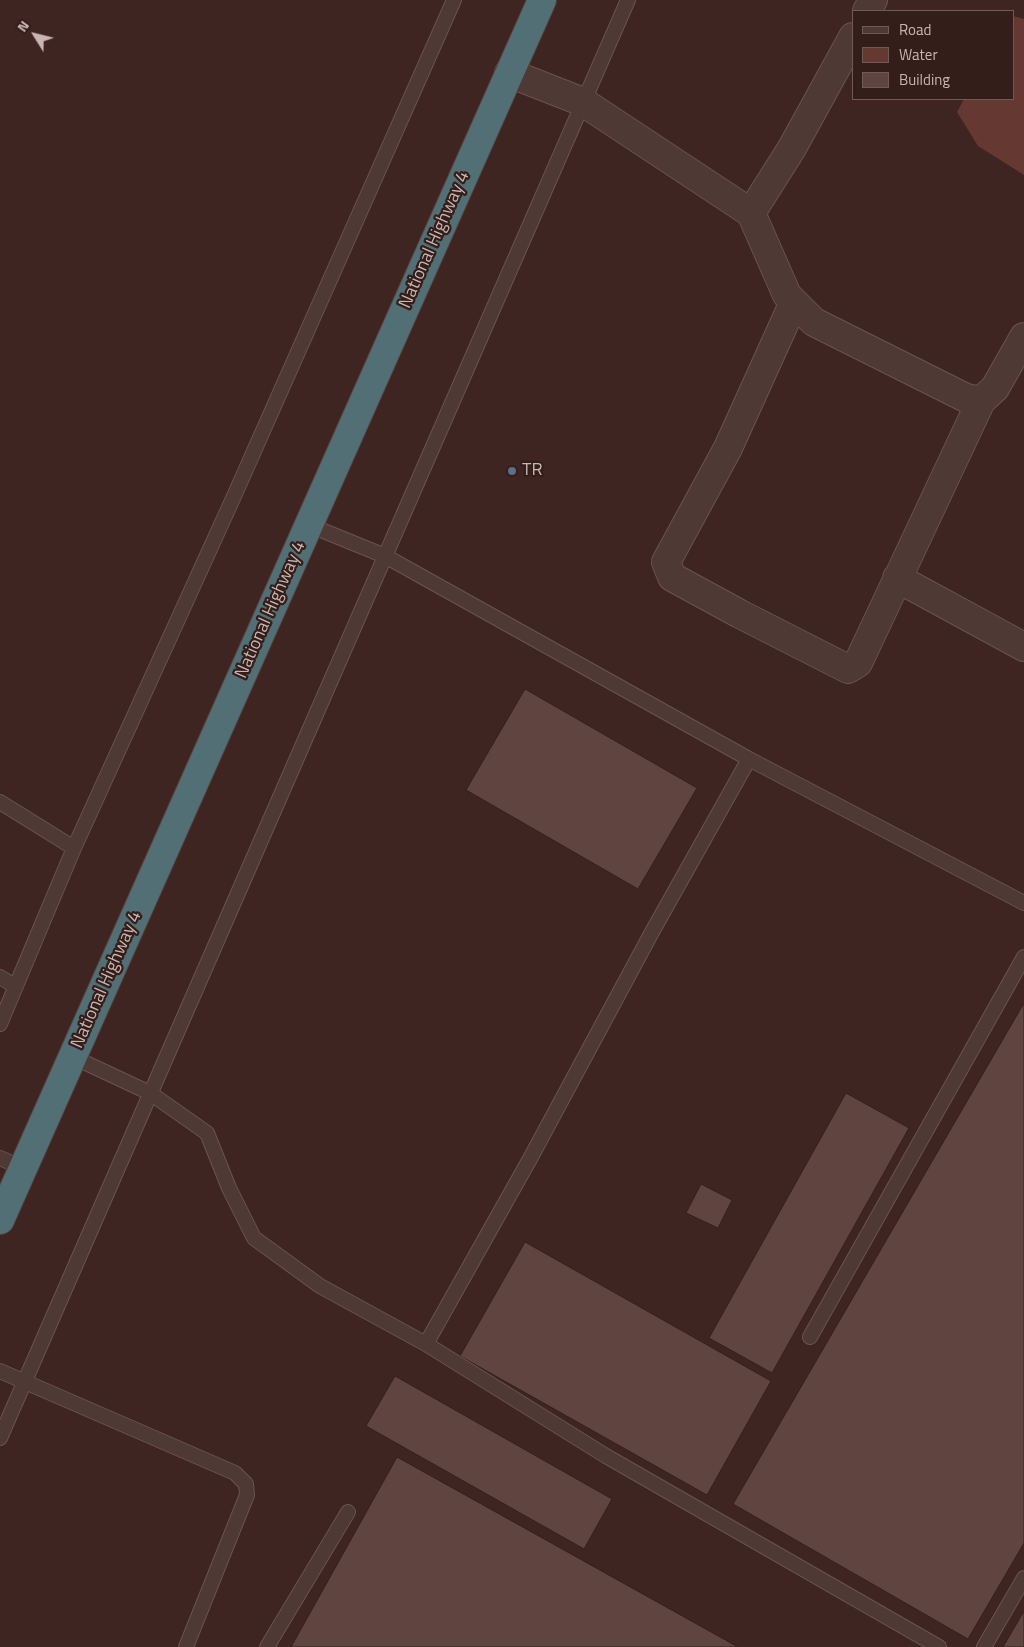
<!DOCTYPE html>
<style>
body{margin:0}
#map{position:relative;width:1024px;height:1647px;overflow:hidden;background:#3e2521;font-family:"Titillium Web",sans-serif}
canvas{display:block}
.legend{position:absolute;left:852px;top:10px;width:162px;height:90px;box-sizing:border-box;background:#331e1a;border:1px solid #6f5a56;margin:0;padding:6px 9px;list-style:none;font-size:15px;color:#c9b5b1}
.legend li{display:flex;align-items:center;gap:10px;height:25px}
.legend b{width:25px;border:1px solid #6f5a56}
.north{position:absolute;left:10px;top:10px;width:50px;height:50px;-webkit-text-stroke:4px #331e1a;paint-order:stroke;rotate:306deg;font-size:14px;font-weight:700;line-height:20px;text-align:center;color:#c9b5b1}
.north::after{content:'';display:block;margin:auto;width:18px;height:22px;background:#c9b5b1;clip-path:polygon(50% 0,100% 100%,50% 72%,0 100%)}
</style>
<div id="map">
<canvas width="1024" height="1647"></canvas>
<ul class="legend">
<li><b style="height:6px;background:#4e3935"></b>Road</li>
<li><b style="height:14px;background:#653832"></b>Water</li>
<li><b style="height:14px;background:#604440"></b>Building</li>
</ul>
<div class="north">N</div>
</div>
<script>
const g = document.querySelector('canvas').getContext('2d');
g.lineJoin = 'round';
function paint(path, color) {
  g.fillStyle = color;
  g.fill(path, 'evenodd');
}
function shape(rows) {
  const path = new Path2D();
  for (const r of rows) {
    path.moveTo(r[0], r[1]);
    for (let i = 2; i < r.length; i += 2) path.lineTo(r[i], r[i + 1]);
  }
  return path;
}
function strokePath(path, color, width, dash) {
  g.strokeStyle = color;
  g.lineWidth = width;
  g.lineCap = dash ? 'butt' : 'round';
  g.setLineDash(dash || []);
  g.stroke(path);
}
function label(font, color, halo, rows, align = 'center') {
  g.font = font + ' "Titillium Web",sans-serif';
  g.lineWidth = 4.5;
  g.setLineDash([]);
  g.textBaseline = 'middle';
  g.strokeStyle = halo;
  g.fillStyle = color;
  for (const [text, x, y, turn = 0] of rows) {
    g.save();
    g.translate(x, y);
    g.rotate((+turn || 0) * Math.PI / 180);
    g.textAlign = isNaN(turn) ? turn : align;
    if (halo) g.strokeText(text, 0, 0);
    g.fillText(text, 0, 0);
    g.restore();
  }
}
const water = shape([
 [1013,16,1024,19,1024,175,978,146,957,112,964,99,1013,99]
]);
const building = shape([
 [525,689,697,788,638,889,466,790,525,689],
 [1024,1003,1024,1543,968,1639,733,1504,1024,1003],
 [846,1093,909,1128,772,1373,709,1338,846,1093],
 [701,1184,732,1200,718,1228,686,1213,701,1184],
 [525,1242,771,1381,707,1495,460,1356,525,1242],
 [395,1376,612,1499,584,1549,366,1426,395,1376],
 [397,1457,738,1647,291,1647,397,1457],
 [1024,1611,1024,1647,1003,1647,1024,1611]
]);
const lane = shape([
 [309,525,385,556,749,759,1024,903],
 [0,802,74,848],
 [0,977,15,986],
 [0,1024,74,848,235,494,454,0],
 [73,1057,150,1093,207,1133,229,1188,254,1238,320,1286,426,1344,606,1456,939,1647],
 [0,1158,23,1168],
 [810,1337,1024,957],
 [426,1344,531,1157,652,932,749,759],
 [0,1371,235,1473,246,1484,247,1495,186,1647],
 [0,1438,628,0],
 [267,1647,348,1512],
 [984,1647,1024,1578]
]);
const street = shape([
 [867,11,873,0],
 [509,73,583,102,751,213,787,295,814,322,966,398,981,401],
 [751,213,792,148,853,37],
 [794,302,728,448,666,562,672,577,740,614,848,669,858,663,981,401,995,388,1024,337],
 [897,578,1024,647]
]);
const highway = shape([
 [0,1220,542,0]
]);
const markers = [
 [512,471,5,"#5c6f8a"]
];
const streetNames = [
 ["National Highway 4",435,240,-66],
 ["National Highway 4",271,610,-66],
 ["National Highway 4",107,980,-66]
];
const poiNames = [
 ["TR",522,471]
];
paint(water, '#653832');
paint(building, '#604440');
strokePath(building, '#35201c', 1);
strokePath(lane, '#695450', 16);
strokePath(street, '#695450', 30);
strokePath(highway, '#56413d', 30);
strokePath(lane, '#4e3935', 14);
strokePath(street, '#4e3935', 28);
strokePath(highway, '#526f75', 28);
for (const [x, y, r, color] of markers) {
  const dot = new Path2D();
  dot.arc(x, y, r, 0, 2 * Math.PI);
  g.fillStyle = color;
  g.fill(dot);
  strokePath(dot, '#331e1a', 2);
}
label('18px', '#c9b5b1', '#331e1a', streetNames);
label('18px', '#c9b5b1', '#331e1a', poiNames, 'left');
</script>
